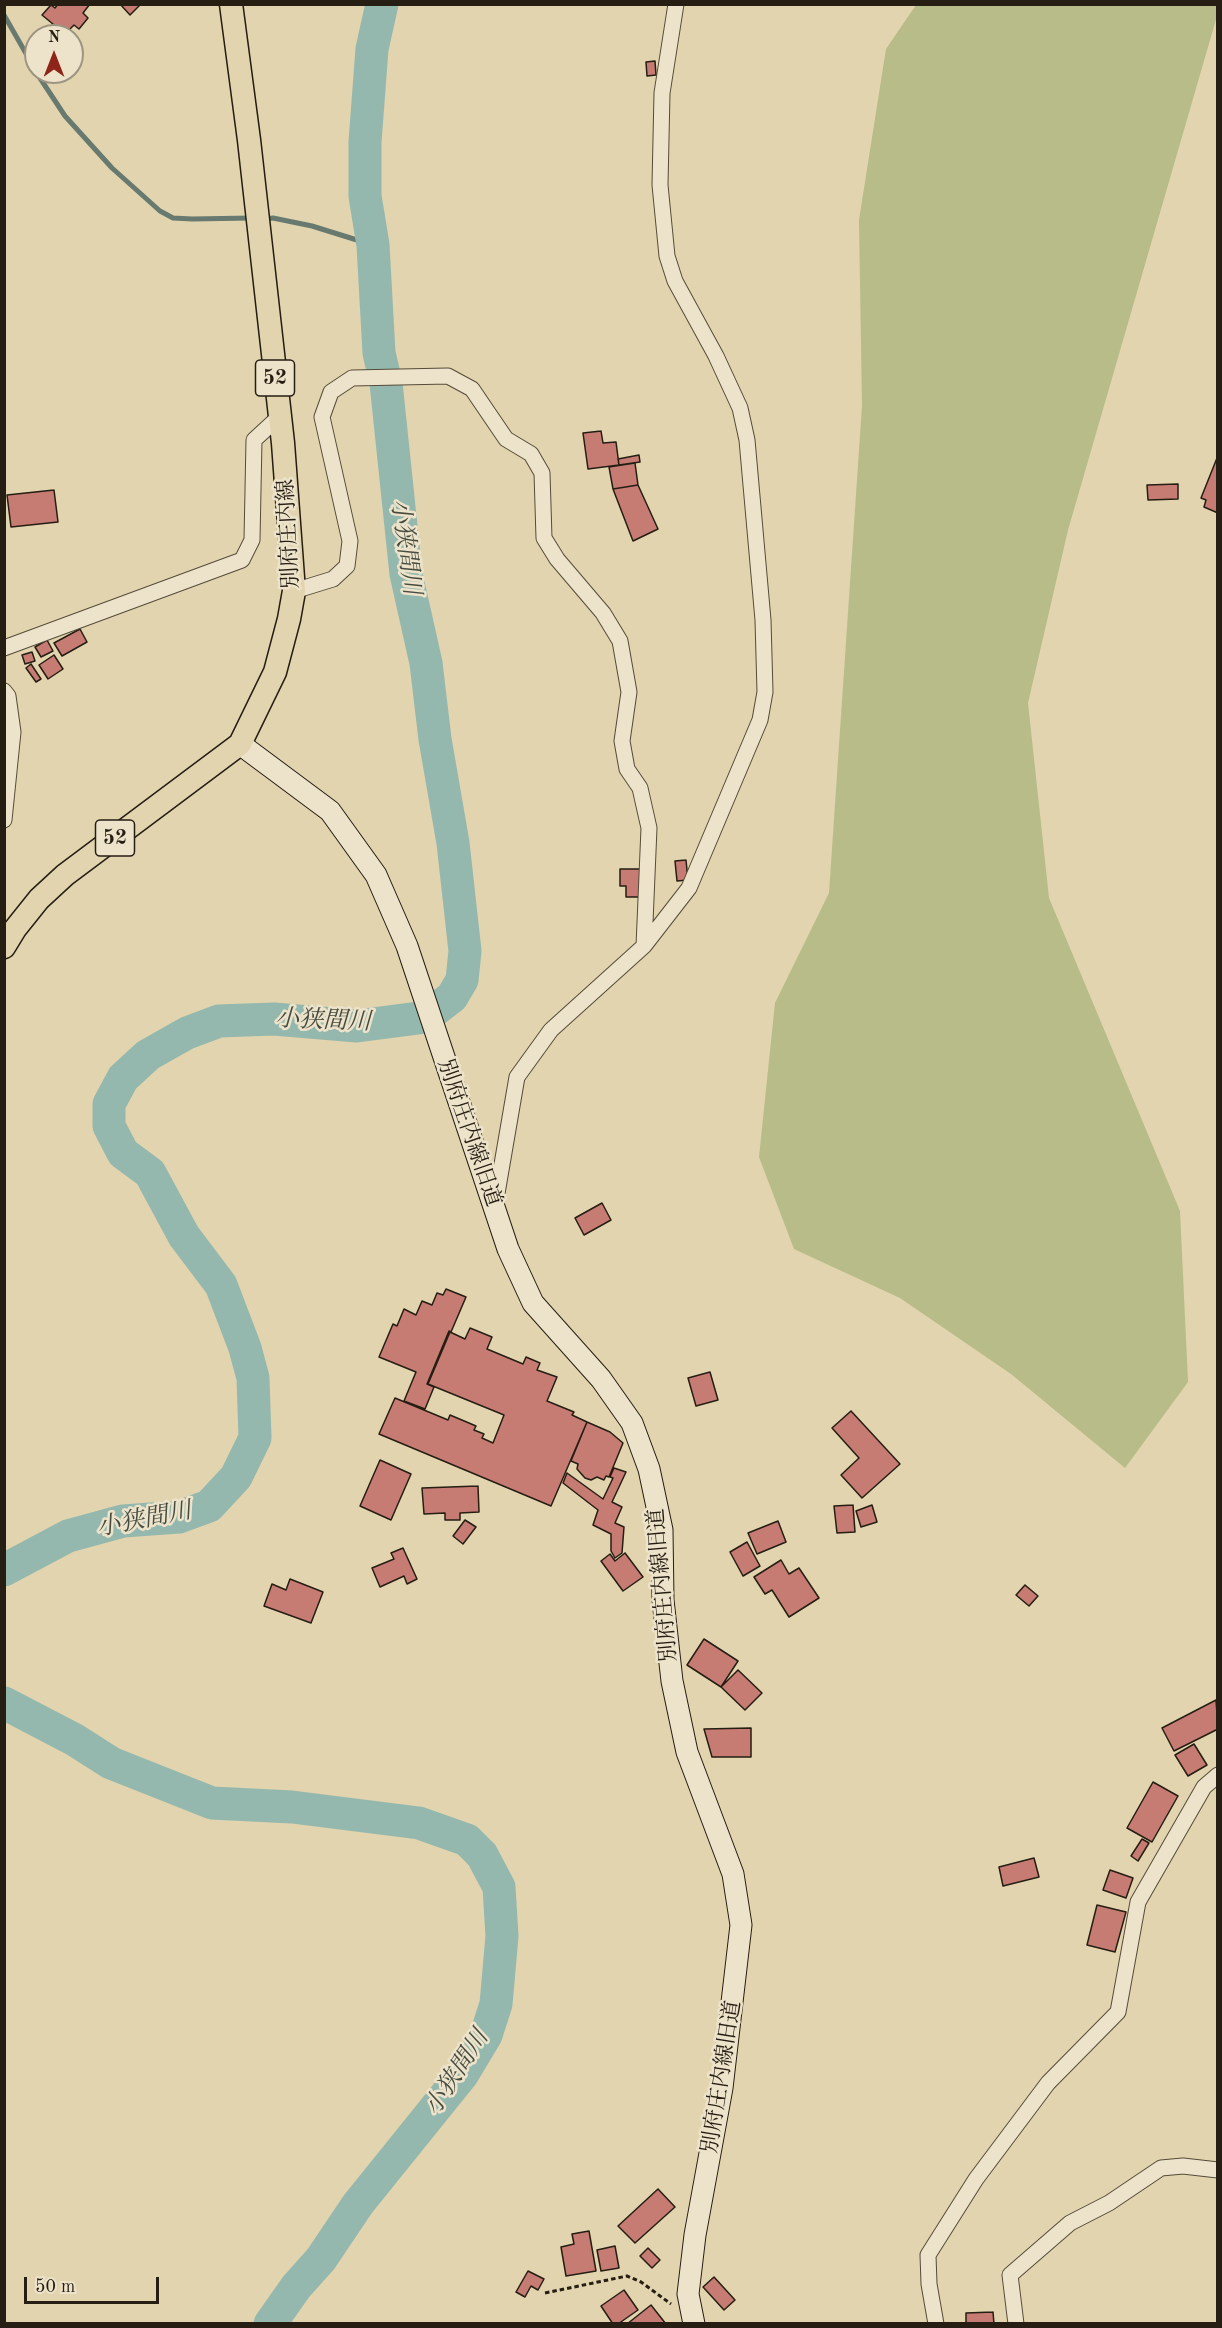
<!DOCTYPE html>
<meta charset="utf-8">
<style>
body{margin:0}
#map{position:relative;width:1222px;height:2328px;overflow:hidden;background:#e1d4ae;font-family:"Old Standard TT",serif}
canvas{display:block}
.frame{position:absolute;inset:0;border:6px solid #261d13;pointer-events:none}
.north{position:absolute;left:24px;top:24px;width:60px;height:60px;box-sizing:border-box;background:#ece3ca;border:2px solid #9d9481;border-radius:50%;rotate:0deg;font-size:16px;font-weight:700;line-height:24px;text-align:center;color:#261d13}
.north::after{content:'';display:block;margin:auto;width:21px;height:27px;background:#8f2418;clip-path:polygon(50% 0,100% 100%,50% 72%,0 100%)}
.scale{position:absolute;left:24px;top:2277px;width:135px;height:27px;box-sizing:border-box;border:3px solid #261d13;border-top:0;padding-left:8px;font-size:18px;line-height:21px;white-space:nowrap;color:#261d13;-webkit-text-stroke:4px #ece3ca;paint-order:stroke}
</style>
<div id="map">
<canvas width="1222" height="2328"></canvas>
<div class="frame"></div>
<div class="north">N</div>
<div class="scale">50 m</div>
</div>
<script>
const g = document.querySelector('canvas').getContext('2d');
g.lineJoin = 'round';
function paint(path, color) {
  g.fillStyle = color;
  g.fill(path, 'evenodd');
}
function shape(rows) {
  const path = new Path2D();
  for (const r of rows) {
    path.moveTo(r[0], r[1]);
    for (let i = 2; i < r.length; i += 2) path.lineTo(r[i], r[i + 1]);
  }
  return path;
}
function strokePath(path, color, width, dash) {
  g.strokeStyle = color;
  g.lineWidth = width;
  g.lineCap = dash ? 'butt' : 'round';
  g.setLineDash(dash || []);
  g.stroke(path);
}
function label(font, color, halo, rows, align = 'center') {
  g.font = font + ' "Old Standard TT","Noto Serif JP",serif';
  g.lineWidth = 5;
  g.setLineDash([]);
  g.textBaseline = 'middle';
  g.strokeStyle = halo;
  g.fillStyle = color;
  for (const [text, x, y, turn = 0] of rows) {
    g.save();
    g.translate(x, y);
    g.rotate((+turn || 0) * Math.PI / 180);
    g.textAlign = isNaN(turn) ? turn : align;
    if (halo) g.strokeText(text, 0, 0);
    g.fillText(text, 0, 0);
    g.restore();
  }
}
const green = shape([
 [916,5,1217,5,1217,16,1068,530,1028,703,1049,898,1180,1211,1188,1382,1125,1468,1011,1374,900,1298,794,1249,759,1157,775,1003,829,893,862,406,859,220,886,49]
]);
const stream = shape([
 [4,15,36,71],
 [36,72,65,116,112,168,160,211,173,218,192,219,252,218],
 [264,219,273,218,312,226,373,245]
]);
const river = shape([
 [4,1570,68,1536,123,1521,179,1517,209,1506,236,1477,255,1438,253,1378,245,1348,221,1285,184,1236,150,1173,123,1153,109,1126,109,1104,123,1078,148,1055,187,1033,219,1021,274,1019,357,1026,426,1017,452,997,462,980,465,951,453,843,435,739,426,663,406,574,386,383,379,353,373,245,365,196,365,142,372,49,382,4],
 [4,1703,75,1740,111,1763,212,1803,292,1807,419,1823,467,1840,482,1855,499,1887,502,1936,496,2004,486,2035,462,2075,358,2204,321,2259,296,2287,270,2324]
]);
const building = shape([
 [58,4,90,4,83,13,88,18,79,29,74,25,65,34,42,15,51,5,55,8,58,4],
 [120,4,141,4,130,15,120,4],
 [655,61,656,75,647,76,646,62,655,61],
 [601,431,603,443,616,442,619,465,588,469,583,433,601,431],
 [639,455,640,462,619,465,618,459,639,455],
 [1217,458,1218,458,1218,513,1204,507,1206,500,1201,498,1217,458],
 [635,463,638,485,613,489,609,467,635,463],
 [1178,484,1178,499,1148,500,1147,485,1178,484],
 [638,485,658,529,633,541,613,489,638,485],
 [54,490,58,522,11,527,7,495,54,490],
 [80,629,87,642,62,656,54,643,80,629],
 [47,640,53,651,41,657,35,647,47,640],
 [32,652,35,661,25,664,22,655,32,652],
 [54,655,63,669,48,679,39,665,54,655],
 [31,664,41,679,36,682,26,668,31,664],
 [686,860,688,880,677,881,675,861,686,860],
 [620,869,641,869,640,897,626,897,626,886,620,886,620,869],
 [602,1203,611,1220,584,1235,575,1218,602,1203],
 [446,1289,466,1297,451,1332,449,1331,427,1384,434,1387,425,1409,404,1401,416,1372,379,1357,393,1324,397,1326,404,1309,416,1315,422,1301,432,1305,437,1293,443,1295,446,1289],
 [470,1328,492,1337,487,1349,523,1364,526,1357,540,1363,537,1370,557,1377,547,1401,574,1412,572,1415,587,1422,551,1506,379,1434,395,1398,448,1420,450,1415,476,1426,474,1430,484,1434,482,1438,493,1443,504,1415,428,1384,450,1332,465,1339,470,1328],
 [710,1372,718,1400,696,1406,688,1378,710,1372],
 [851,1411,900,1464,862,1498,841,1475,859,1458,832,1428,851,1411],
 [587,1422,610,1432,623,1443,609,1477,606,1476,604,1480,597,1477,591,1480,585,1478,577,1469,578,1464,571,1461,587,1422],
 [380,1460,411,1474,391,1520,360,1506,380,1460],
 [614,1468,626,1472,612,1502,622,1507,615,1523,624,1527,622,1553,615,1558,611,1551,611,1534,593,1525,598,1510,563,1483,567,1473,603,1499,613,1478,610,1477,614,1468],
 [478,1486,479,1512,460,1513,460,1520,445,1520,445,1513,424,1514,422,1488,478,1486],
 [853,1505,855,1532,837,1533,834,1506,853,1505],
 [872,1505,877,1522,861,1527,856,1511,872,1505],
 [465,1520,476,1527,463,1544,453,1536,465,1520],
 [778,1521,786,1542,757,1554,748,1533,778,1521],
 [747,1542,760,1566,743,1576,730,1552,747,1542],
 [403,1548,417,1579,407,1584,404,1576,380,1587,372,1568,394,1559,391,1553,403,1548],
 [625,1553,643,1577,623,1591,601,1561,610,1554,615,1561,625,1553],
 [781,1560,789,1574,799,1568,819,1598,789,1617,772,1590,765,1594,754,1577,781,1560],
 [290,1579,323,1592,311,1623,264,1606,272,1584,286,1590,290,1579],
 [1025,1585,1038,1596,1029,1606,1016,1595,1025,1585],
 [704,1639,738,1661,721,1687,687,1665,704,1639],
 [738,1670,762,1693,745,1710,721,1687,738,1670],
 [1216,1700,1218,1729,1174,1751,1162,1728,1216,1700],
 [751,1728,751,1757,712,1757,704,1729,751,1728],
 [1194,1744,1207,1765,1188,1776,1175,1755,1194,1744],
 [1153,1782,1178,1796,1152,1842,1127,1828,1153,1782],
 [1142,1839,1149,1843,1138,1861,1131,1856,1142,1839],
 [1034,1858,1039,1877,1003,1886,999,1867,1034,1858],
 [1110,1870,1133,1878,1126,1898,1103,1890,1110,1870],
 [1097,1905,1126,1912,1115,1952,1087,1945,1097,1905],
 [658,2189,675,2207,635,2243,618,2226,658,2189],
 [589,2231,596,2271,566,2276,561,2247,574,2244,572,2234,589,2231],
 [615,2246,619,2268,601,2271,597,2250,615,2246],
 [648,2248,660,2260,652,2268,640,2256,648,2248],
 [528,2271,544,2279,538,2290,531,2286,525,2297,516,2292,528,2271],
 [714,2277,735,2300,724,2310,703,2287,714,2277],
 [624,2290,638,2310,618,2324,613,2324,601,2306,624,2290],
 [651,2305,666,2324,627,2324,651,2305],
 [993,2312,994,2324,966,2324,966,2313,993,2312]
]);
const path = shape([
 [545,2293,627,2276,641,2282,671,2304]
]);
const street = shape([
 [294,591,333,579,347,566,350,541,322,417,331,392,352,378,448,376,472,389,506,439,531,454,542,473,544,538,557,559,603,613,620,641,629,692,622,741,627,769,640,788,649,828,644,946,551,1030,517,1077,495,1205],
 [4,648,242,560,252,540,254,440,280,416],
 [4,691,8,696,13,732,4,820],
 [644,946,689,888,760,720,765,692,763,620,747,440,740,408,716,356,675,281,667,256,660,185,662,93,676,4],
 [936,2324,929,2284,928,2255,976,2179,1048,2083,1118,2012,1138,1902,1204,1787,1218,1775],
 [1016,2324,1010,2275,1070,2223,1109,2203,1161,2168,1183,2166,1218,2170]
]);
const secondary = shape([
 [240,744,330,811,376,875,407,946,508,1249,533,1303,601,1379,632,1423,649,1469,662,1530,663,1600,672,1681,687,1752,733,1874,741,1925,722,2088,695,2235,688,2294,694,2324]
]);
const primary = shape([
 [4,947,15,929,39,899,65,875,240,744,275,672,289,619,294,591,283,443,249,140,231,4]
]);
const shields = [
 [275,378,39],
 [115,838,39]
];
const shieldNames = [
 ["52",275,378],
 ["52",115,838]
];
const streetNames = [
 ["別府庄内線",289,534,-93],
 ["別府庄内線旧道",469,1133,71],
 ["別府庄内線旧道",663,1585,-95],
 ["別府庄内線旧道",722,2077,-81]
];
const waterNames = [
 ["小狭間川",405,547,82],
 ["小狭間川",323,1021,2],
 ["小狭間川",144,1520,-11],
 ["小狭間川",457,2073,-57]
];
paint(green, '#b7bc88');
strokePath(stream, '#687a6f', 5);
strokePath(river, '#94b8ad', 33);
paint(building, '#c67c73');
strokePath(building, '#261d13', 1.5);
strokePath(street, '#554b3a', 17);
strokePath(secondary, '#261d13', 23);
strokePath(primary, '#261d13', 25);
strokePath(path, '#261d13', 3, [4.5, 3]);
strokePath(street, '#ece3ca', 15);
strokePath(secondary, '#ece3ca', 21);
strokePath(primary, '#e1d4ae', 22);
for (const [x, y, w] of shields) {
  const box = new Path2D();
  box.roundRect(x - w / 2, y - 18, w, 36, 4.5);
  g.fillStyle = '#ece3ca';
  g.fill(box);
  strokePath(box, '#261d13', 1.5);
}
label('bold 21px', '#261d13', null, shieldNames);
label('22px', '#261d13', '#ece3ca', streetNames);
label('italic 24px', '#474c41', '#ece3ca', waterNames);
</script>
